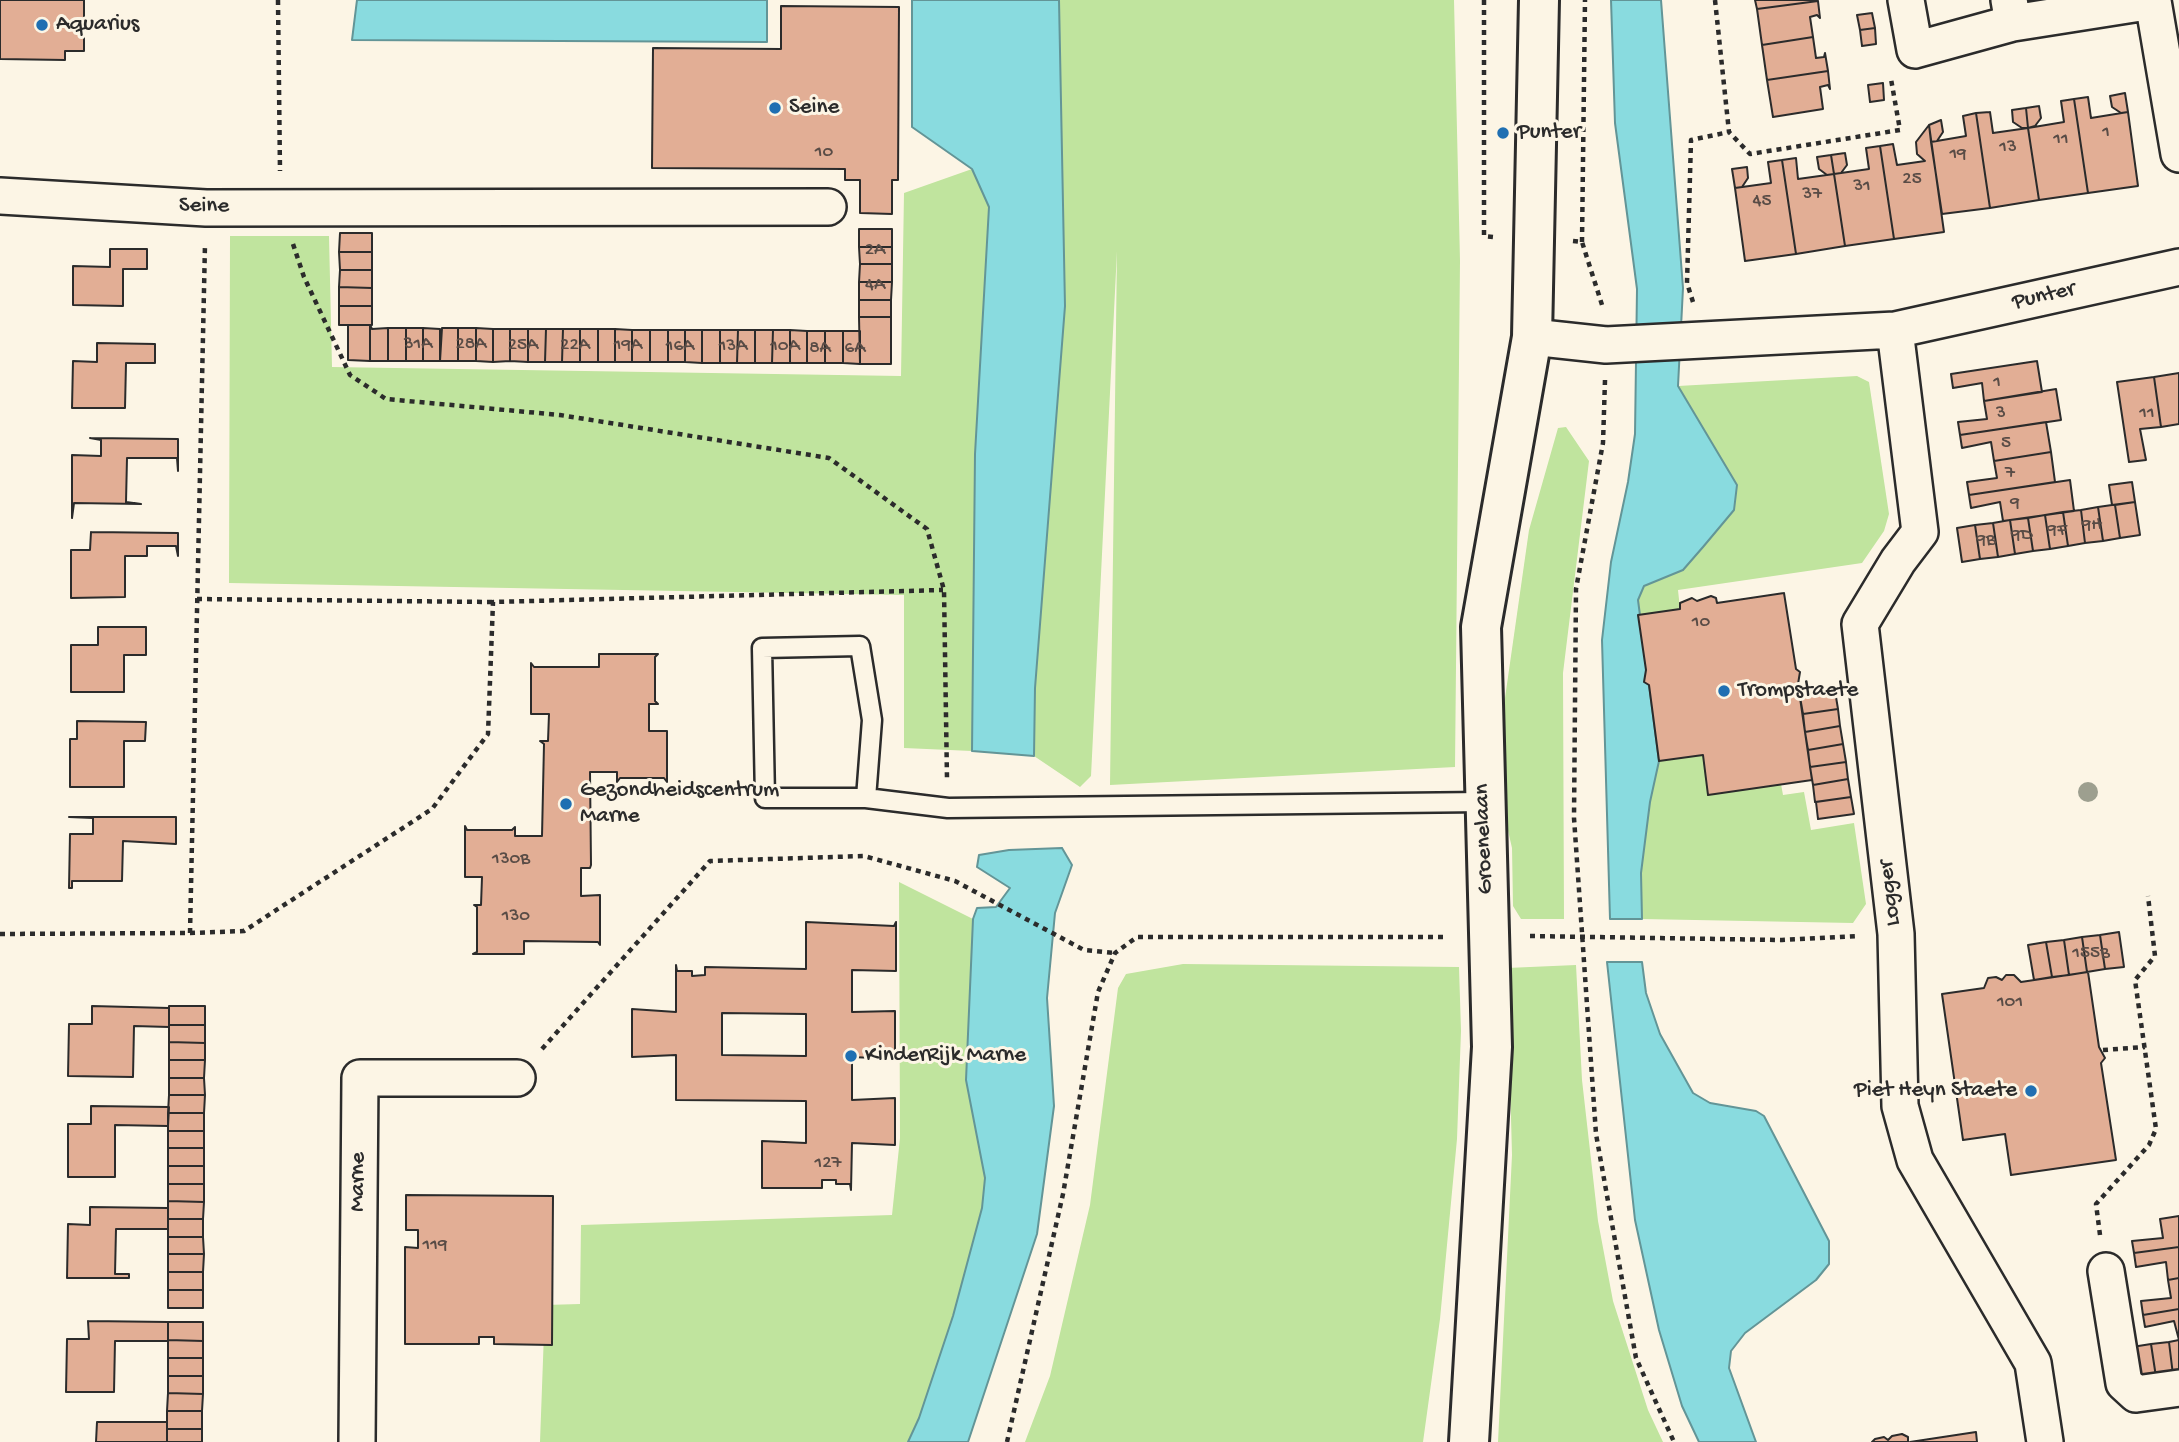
<!DOCTYPE html>
<style>
body{margin:0}
canvas{display:block;background:#fcf5e5}
</style>
<canvas width="2179" height="1442"></canvas>
<script>
const g = document.querySelector('canvas').getContext('2d');
g.lineJoin = 'round';
function paint(path, color) {
  g.fillStyle = color;
  g.fill(path, 'evenodd');
}
function shape(rows) {
  const path = new Path2D();
  for (const r of rows) {
    path.moveTo(r[0], r[1]);
    for (let i = 2; i < r.length; i += 2) path.lineTo(r[i], r[i + 1]);
  }
  return path;
}
function strokePath(path, color, width, dash) {
  g.strokeStyle = color;
  g.lineWidth = width;
  g.lineCap = dash ? 'butt' : 'round';
  g.setLineDash(dash || []);
  g.stroke(path);
}
function label(font, color, halo, rows, align = 'center') {
  g.font = font + ' "Gochi Hand",sans-serif';
  g.lineWidth = 6;
  g.setLineDash([]);
  g.textBaseline = 'middle';
  g.strokeStyle = halo;
  g.fillStyle = color;
  for (const [text, x, y, turn = 0] of rows) {
    g.save();
    g.translate(x, y);
    g.rotate((+turn || 0) * Math.PI / 180);
    g.textAlign = isNaN(turn) ? turn : align;
    if (halo) g.strokeText(text, 0, 0);
    g.fillText(text, 0, 0);
    g.restore();
  }
}
const green = shape([
 [1059,0,1454,0,1460,261,1455,767,1110,785,1117,251,1091,776,1080,787,1034,756,1035,688,1065,306],
 [972,169,989,207,975,454,972,751,904,748,904,595,229,583,230,236,329,236,332,367,901,376,904,193],
 [1857,376,1869,382,1889,514,1884,531,1862,563,1678,590,1680,609,1638,615,1638,600,1644,586,1670,576,1737,485,1678,386],
 [1566,427,1589,461,1563,673,1564,919,1521,919,1513,906,1512,848,1501,800,1505,698,1529,530,1558,428],
 [1703,755,1709,795,1781,784,1783,795,1804,792,1811,830,1854,823,1866,904,1853,923,1642,919,1641,873,1650,802,1659,761],
 [899,882,973,919,966,1080,985,1178,982,1208,953,1316,919,1418,908,1442,540,1442,545,1305,580,1304,581,1225,892,1215,900,1138],
 [1183,964,1459,967,1461,1031,1457,1139,1440,1319,1423,1442,1025,1442,1050,1376,1090,1205,1118,988,1126,974],
 [1576,965,1582,1080,1598,1221,1613,1301,1648,1410,1663,1442,1498,1442,1512,1155,1507,968]
]);
const water = shape([
 [357,0,767,0,767,42,352,40,357,0],
 [912,0,1059,0,1065,306,1035,688,1034,756,972,751,975,454,989,207,972,169,912,127,912,0],
 [1611,0,1661,0,1683,288,1678,386,1737,485,1734,510,1703,547,1683,570,1644,586,1638,600,1659,761,1650,802,1641,873,1642,919,1610,919,1602,640,1611,562,1628,482,1635,434,1637,289,1615,123,1611,0],
 [1062,848,1072,865,1055,913,1047,998,1054,1106,1037,1234,968,1442,908,1442,919,1418,953,1316,982,1208,985,1178,966,1080,973,919,977,908,996,907,1010,888,977,867,979,855,1009,850,1062,848],
 [1607,962,1642,962,1646,993,1660,1034,1693,1093,1710,1103,1756,1111,1764,1116,1829,1241,1829,1264,1816,1280,1745,1333,1731,1351,1729,1368,1756,1442,1699,1442,1682,1406,1659,1330,1635,1220,1607,962]
]);
const building = shape([
 [0,0,84,0,84,51,65,51,65,60,0,59,0,0],
 [1755,0,1817,0,1818,1,1757,9,1755,0],
 [1818,1,1820,18,1817,15,1810,17,1813,37,1762,45,1757,9,1818,1],
 [781,6,899,7,898,180,892,180,892,214,860,213,860,180,845,180,845,169,652,168,653,48,781,49,781,6],
 [1872,13,1875,28,1860,30,1857,15,1872,13],
 [1875,28,1876,44,1862,46,1860,30,1875,28],
 [1813,37,1816,58,1824,57,1825,53,1828,71,1767,80,1762,45,1813,37],
 [1828,71,1830,89,1828,85,1820,87,1823,109,1773,117,1767,80,1828,71],
 [1883,83,1884,100,1870,102,1868,85,1883,83],
 [2125,93,2128,112,2121,113,2112,107,2110,96,2125,93],
 [2088,97,2091,118,2128,112,2138,186,2088,193,2074,99,2088,97],
 [2074,99,2088,193,2039,200,2028,128,2064,122,2061,101,2074,99],
 [2039,106,2041,118,2035,126,2028,128,2026,108,2039,106],
 [2026,108,2028,128,2022,128,2013,122,2012,110,2026,108],
 [1990,112,1993,133,2028,128,2039,200,1990,208,1976,113,1990,112],
 [1976,113,1990,208,1942,214,1931,142,1966,136,1963,116,1976,113],
 [1941,120,1943,132,1937,141,1931,142,1929,125,1941,120],
 [1929,125,1944,232,1894,239,1880,146,1893,144,1897,165,1925,161,1917,154,1916,142,1929,125],
 [1880,146,1894,239,1845,246,1834,174,1869,169,1866,148,1880,146],
 [1845,153,1847,165,1841,173,1834,174,1831,155,1845,153],
 [1831,155,1834,174,1827,175,1819,169,1817,157,1831,155],
 [1796,158,1798,179,1834,174,1845,246,1796,254,1782,160,1796,158],
 [1782,160,1796,254,1745,261,1735,188,1771,183,1768,162,1782,160],
 [1747,167,1748,178,1742,187,1735,188,1732,169,1747,167],
 [859,229,892,229,892,247,859,247,859,229],
 [340,233,372,233,372,252,339,252,340,233],
 [859,247,892,247,892,264,860,264,859,247],
 [110,249,147,249,147,269,123,269,123,306,73,305,73,266,110,267,110,249],
 [339,252,372,252,372,270,340,270,339,252],
 [860,264,892,264,892,282,859,282,860,264],
 [340,270,372,270,372,288,339,287,340,270],
 [859,282,892,282,891,300,859,300,859,282],
 [339,287,372,288,372,306,339,306,339,287],
 [859,300,891,300,891,317,859,317,859,300],
 [339,306,372,306,372,325,339,325,339,306],
 [859,317,891,317,891,364,860,364,859,317],
 [348,325,370,325,370,361,348,360,348,325],
 [370,325,372,329,388,328,388,361,370,361,370,325],
 [388,328,406,328,406,361,388,361,388,328],
 [406,328,423,328,423,361,406,361,406,328],
 [423,328,440,329,440,361,423,361,423,328],
 [442,328,458,328,458,361,440,361,442,328],
 [458,328,476,328,476,361,458,361,458,328],
 [476,328,493,329,493,362,476,361,476,328],
 [493,329,510,329,510,361,493,362,493,329],
 [510,329,528,329,528,362,510,361,510,329],
 [528,329,546,329,545,362,528,362,528,329],
 [546,329,563,329,562,362,545,362,546,329],
 [563,329,580,329,580,362,562,362,563,329],
 [580,329,598,329,598,362,580,362,580,329],
 [598,329,615,329,615,362,598,362,598,329],
 [615,329,632,330,632,362,615,362,615,329],
 [632,330,650,330,650,362,632,362,632,330],
 [650,330,668,330,668,362,650,362,650,330],
 [668,330,685,330,685,362,668,362,668,330],
 [685,330,702,330,702,363,685,362,685,330],
 [702,330,720,330,720,363,702,363,702,330],
 [720,330,738,330,737,363,720,363,720,330],
 [738,330,755,330,755,363,737,363,738,330],
 [755,330,773,330,772,363,755,363,755,330],
 [773,330,790,330,790,363,772,363,773,330],
 [790,330,807,331,807,363,790,363,790,330],
 [807,331,825,331,825,363,807,363,807,331],
 [825,331,843,331,843,363,825,363,825,331],
 [843,331,860,331,860,364,843,363,843,331],
 [97,343,155,344,155,363,126,363,125,408,72,408,73,361,97,362,97,343],
 [2037,361,2042,392,1984,401,1982,383,1953,388,1951,374,2037,361],
 [2179,373,2179,424,2161,427,2154,377,2179,373],
 [2154,377,2161,427,2140,429,2146,460,2129,462,2117,382,2154,377],
 [2056,389,2061,420,1960,435,1958,422,1987,419,1984,401,2056,389],
 [2046,422,2051,452,1994,461,1991,442,1962,448,1960,435,2046,422],
 [90,438,178,439,178,471,177,458,127,458,126,502,141,504,74,503,72,518,72,455,101,456,101,440,90,438],
 [2051,452,2055,482,1969,495,1967,482,1997,478,1994,461,2051,452],
 [2070,480,2074,511,2003,521,2000,502,1971,508,1969,495,2070,480],
 [2132,482,2135,502,2112,505,2109,485,2132,482],
 [2135,502,2140,535,2120,538,2115,505,2135,502],
 [2112,505,2115,505,2120,538,2103,541,2098,507,2112,505],
 [2098,507,2103,541,2085,543,2081,510,2098,507],
 [2081,510,2085,543,2068,546,2063,512,2081,510],
 [2063,512,2068,546,2050,549,2045,515,2063,512],
 [2045,515,2050,549,2033,551,2028,518,2045,515],
 [2028,518,2033,551,2015,554,2010,520,2028,518],
 [2010,520,2015,554,1998,557,1993,523,2010,520],
 [1993,523,1998,557,1980,559,1975,525,1993,523],
 [1975,525,1980,559,1962,562,1957,528,1975,525],
 [91,532,178,533,178,556,176,546,147,546,147,556,125,556,125,597,71,598,71,550,90,550,91,532],
 [1784,593,1796,669,1800,672,1798,684,1812,780,1708,795,1703,755,1659,761,1649,685,1644,682,1646,670,1638,615,1680,609,1680,603,1692,598,1697,601,1711,596,1716,598,1717,603,1784,593],
 [98,627,146,627,146,655,124,655,124,692,71,692,71,645,98,645,98,627],
 [599,654,658,654,655,657,655,701,658,704,649,704,649,731,667,731,667,782,664,778,620,778,617,782,617,772,590,772,591,865,590,868,581,868,581,896,600,895,600,945,598,942,524,941,524,954,473,954,477,952,477,907,474,905,481,905,482,877,465,877,465,826,467,830,512,830,515,827,515,836,542,836,544,744,540,741,548,741,549,714,531,714,531,663,534,667,599,667,599,654],
 [1835,691,1838,709,1803,714,1800,697,1835,691],
 [1838,709,1840,726,1805,732,1803,714,1838,709],
 [77,721,146,722,145,741,124,741,124,787,70,787,70,739,77,739,77,721],
 [1840,726,1843,744,1808,750,1805,732,1840,726],
 [1843,744,1846,762,1810,767,1808,750,1843,744],
 [1846,762,1848,779,1813,785,1810,767,1846,762],
 [1848,779,1851,797,1815,802,1813,785,1848,779],
 [1851,797,1854,814,1818,819,1816,802,1851,797],
 [69,817,176,817,176,844,123,841,122,881,72,881,72,888,69,888,70,834,93,834,93,818,69,817],
 [806,922,894,926,896,922,896,971,852,970,852,1012,895,1011,895,1059,852,1057,852,1100,895,1098,895,1145,852,1143,851,1190,850,1184,836,1184,836,1180,822,1180,822,1188,762,1188,762,1141,806,1143,806,1101,676,1100,676,1055,632,1057,632,1009,676,1012,676,965,677,971,692,971,692,976,705,975,705,967,806,969,806,922],
 [722,1013,806,1014,806,1056,722,1055,722,1013],
 [2119,932,2124,967,2105,969,2100,935,2119,932],
 [2100,935,2105,969,2087,972,2082,937,2100,935],
 [2082,937,2087,972,2069,975,2064,940,2082,937],
 [2064,940,2069,975,2052,977,2046,942,2064,940],
 [2046,942,2052,977,2034,980,2028,945,2046,942],
 [2088,972,2099,1047,2105,1058,2101,1063,2116,1160,2011,1175,2005,1134,1963,1140,1942,994,1984,988,1988,978,1996,977,2002,980,2006,975,2014,975,2021,982,2088,972],
 [92,1006,169,1008,169,1027,134,1026,133,1077,68,1076,69,1024,92,1024,92,1006],
 [169,1006,205,1006,205,1025,169,1025,169,1006],
 [169,1025,205,1025,205,1043,169,1042,169,1025],
 [169,1042,205,1043,205,1060,169,1060,169,1042],
 [169,1060,205,1060,204,1078,169,1078,169,1060],
 [169,1078,204,1078,205,1095,169,1095,169,1078],
 [169,1095,205,1095,204,1113,168,1113,169,1095],
 [91,1106,169,1107,168,1126,115,1125,115,1177,68,1177,68,1124,91,1124,91,1106],
 [168,1113,204,1113,204,1131,168,1131,168,1113],
 [168,1131,204,1131,204,1148,168,1148,168,1131],
 [168,1148,204,1148,204,1166,168,1166,168,1148],
 [168,1166,204,1166,204,1184,168,1184,168,1166],
 [168,1184,204,1184,204,1202,168,1201,168,1184],
 [406,1195,553,1196,552,1345,494,1344,494,1337,479,1337,479,1344,405,1344,405,1247,418,1248,418,1230,406,1230,406,1195],
 [168,1201,204,1202,203,1219,168,1219,168,1201],
 [90,1207,168,1208,168,1229,116,1229,115,1274,129,1274,129,1278,67,1278,68,1224,90,1225,90,1207],
 [2179,1216,2179,1247,2134,1253,2132,1241,2163,1238,2160,1219,2179,1216],
 [168,1219,203,1219,203,1237,168,1237,168,1219],
 [168,1237,203,1237,204,1254,168,1254,168,1237],
 [2179,1247,2179,1278,2168,1280,2166,1262,2136,1267,2134,1253,2179,1247],
 [168,1254,204,1254,203,1272,168,1272,168,1254],
 [168,1272,203,1272,203,1290,168,1290,168,1272],
 [2179,1278,2179,1309,2143,1315,2141,1301,2171,1298,2168,1280,2179,1278],
 [168,1290,203,1290,203,1308,168,1308,168,1290],
 [2179,1309,2179,1340,2174,1321,2145,1327,2143,1315,2179,1309],
 [88,1321,168,1322,168,1341,115,1341,114,1392,66,1392,67,1339,89,1339,88,1321],
 [168,1322,203,1322,203,1341,168,1340,168,1322],
 [168,1340,203,1341,203,1358,168,1358,168,1340],
 [2179,1340,2179,1374,2173,1375,2169,1342,2179,1340],
 [2169,1342,2173,1375,2156,1377,2151,1344,2169,1342],
 [2151,1344,2156,1377,2137,1380,2132,1347,2151,1344],
 [168,1358,203,1358,203,1376,168,1376,168,1358],
 [168,1376,203,1376,203,1394,168,1393,168,1376],
 [168,1393,203,1394,202,1411,167,1411,168,1393],
 [167,1411,202,1411,202,1429,167,1429,167,1411],
 [97,1422,167,1422,167,1442,96,1442,97,1422],
 [167,1429,202,1429,202,1442,167,1442,167,1429],
 [1976,1432,1977,1442,1910,1442,1976,1432],
 [1902,1434,1908,1437,1908,1442,1872,1442,1875,1439,1884,1437,1888,1440,1892,1436,1902,1434]
]);
const path = shape([
 [278,0,280,171],
 [1484,0,1484,236,1494,237],
 [1715,0,1729,132,1750,154,1900,130,1891,79],
 [1573,241,1582,242,1603,308],
 [1582,242,1585,0],
 [293,244,304,277,350,375,386,399,560,415,829,458,927,529,944,590,947,779],
 [1693,302,1687,283,1691,140,1729,132],
 [1605,380,1603,443,1576,589,1574,818,1596,1134,1636,1358,1674,1442],
 [197,599,493,602],
 [190,933,244,931,432,809,488,734,493,602,943,590],
 [0,934,190,933,205,244],
 [1530,936,1782,940,1858,936],
 [542,1049,710,861,864,856,955,881,1084,950,1115,953],
 [2103,1050,2145,1047],
 [2100,1235,2096,1204,2149,1145,2156,1129,2135,980,2155,956,2148,896],
 [1007,1442,1063,1194,1098,992,1115,953,1137,937,1448,937]
]);
const lane = shape([
 [866,798,872,720,860,646,762,648,765,798,866,798,948,808,1483,802]
]);
const street = shape([
 [1906,0,1915,50,2013,23],
 [2009,0,2013,23,2153,1,2179,154],
 [0,196,206,208,828,207],
 [1895,330,1920,532,1898,561,1860,624,1896,934,1900,1106,1915,1160,2033,1363,2045,1442],
 [1532,337,1606,345,1895,330,2179,267],
 [2106,1271,2124,1383,2136,1394,2179,1388],
 [357,1442,360,1078,517,1078]
]);
const secondary = shape([
 [1469,1442,1492,1047,1481,627,1532,337,1539,0]
]);
const trees = [
 [2088,792]
];
const markers = [
 [42,25,7,"#1f6fb2"],
 [775,108,7,"#1f6fb2"],
 [1503,133,7,"#1f6fb2"],
 [1724,691,7,"#1f6fb2"],
 [566,804,7,"#1f6fb2"],
 [851,1056,7,"#1f6fb2"],
 [2031,1091,7,"#1f6fb2"]
];
const numberNames = [
 ["1",2106,133],
 ["11",2061,140],
 ["13",2008,148],
 ["10",824,153],
 ["19",1958,155],
 ["25",1912,180],
 ["31",1862,187],
 ["37",1812,195],
 ["45",1762,202],
 ["2A",875,251],
 ["4A",875,286],
 ["31A",418,345],
 ["28A",471,345],
 ["25A",523,346],
 ["22A",575,346],
 ["19A",628,346],
 ["16A",680,347],
 ["13A",733,347],
 ["10A",785,347],
 ["8A",820,349],
 ["6A",855,349],
 ["1",1997,383],
 ["3",2001,414],
 ["11",2147,414],
 ["5",2006,444],
 ["7",2010,474],
 ["9",2015,504],
 ["9H",2092,526],
 ["9F",2057,531],
 ["9D",2022,536],
 ["9B",1986,541],
 ["10",1701,623],
 ["130B",511,860],
 ["130",516,917],
 ["155B",2091,954],
 ["101",2010,1003],
 ["127",828,1164],
 ["119",435,1246]
];
const poiNames = [
 ["Aquarius",56,25],
 ["Seine",789,108],
 ["Punter",1517,133],
 ["Trompstaete",1738,691],
 ["Gezondheidscentrum",580,791],
 ["Marne",580,817],
 ["KinderRijk Marne",865,1056],
 ["Piet Heyn Staete",2017,1091,"right"]
];
const streetNames = [
 ["Seine",204,207,1],
 ["Punter",2044,297,-13],
 ["Groenelaan",1485,839,-92],
 ["Logger",1891,893,-97],
 ["Marne",359,1182,-90]
];
paint(green, '#c0e49e');
paint(water, '#89dbdf');
strokePath(water, '#639597', 2);
paint(building, '#e2ae95');
strokePath(building, '#2b2b2b', 2);
strokePath(lane, '#2b2b2b', 23);
strokePath(street, '#2b2b2b', 40);
strokePath(secondary, '#2b2b2b', 44);
strokePath(path, '#2b2b2b', 4.5, [5, 5]);
strokePath(lane, '#fcf5e5', 18);
strokePath(street, '#fcf5e5', 35);
strokePath(secondary, '#fcf5e5', 38);
g.fillStyle = '#9d9f8f';
for (const [x, y] of trees) {
  g.beginPath();
  g.arc(x, y, 10, 0, 2 * Math.PI);
  g.fill();
}
for (const [x, y, r, color] of markers) {
  const dot = new Path2D();
  dot.arc(x, y, r, 0, 2 * Math.PI);
  g.fillStyle = color;
  g.fill(dot);
  strokePath(dot, '#fcf5e5', 2.5);
}
label('19px', '#594c46', null, numberNames);
label('23px', '#2b2b2b', '#fcf5e5', poiNames, 'left');
label('23px', '#2b2b2b', '#fcf5e5', streetNames);
</script>
